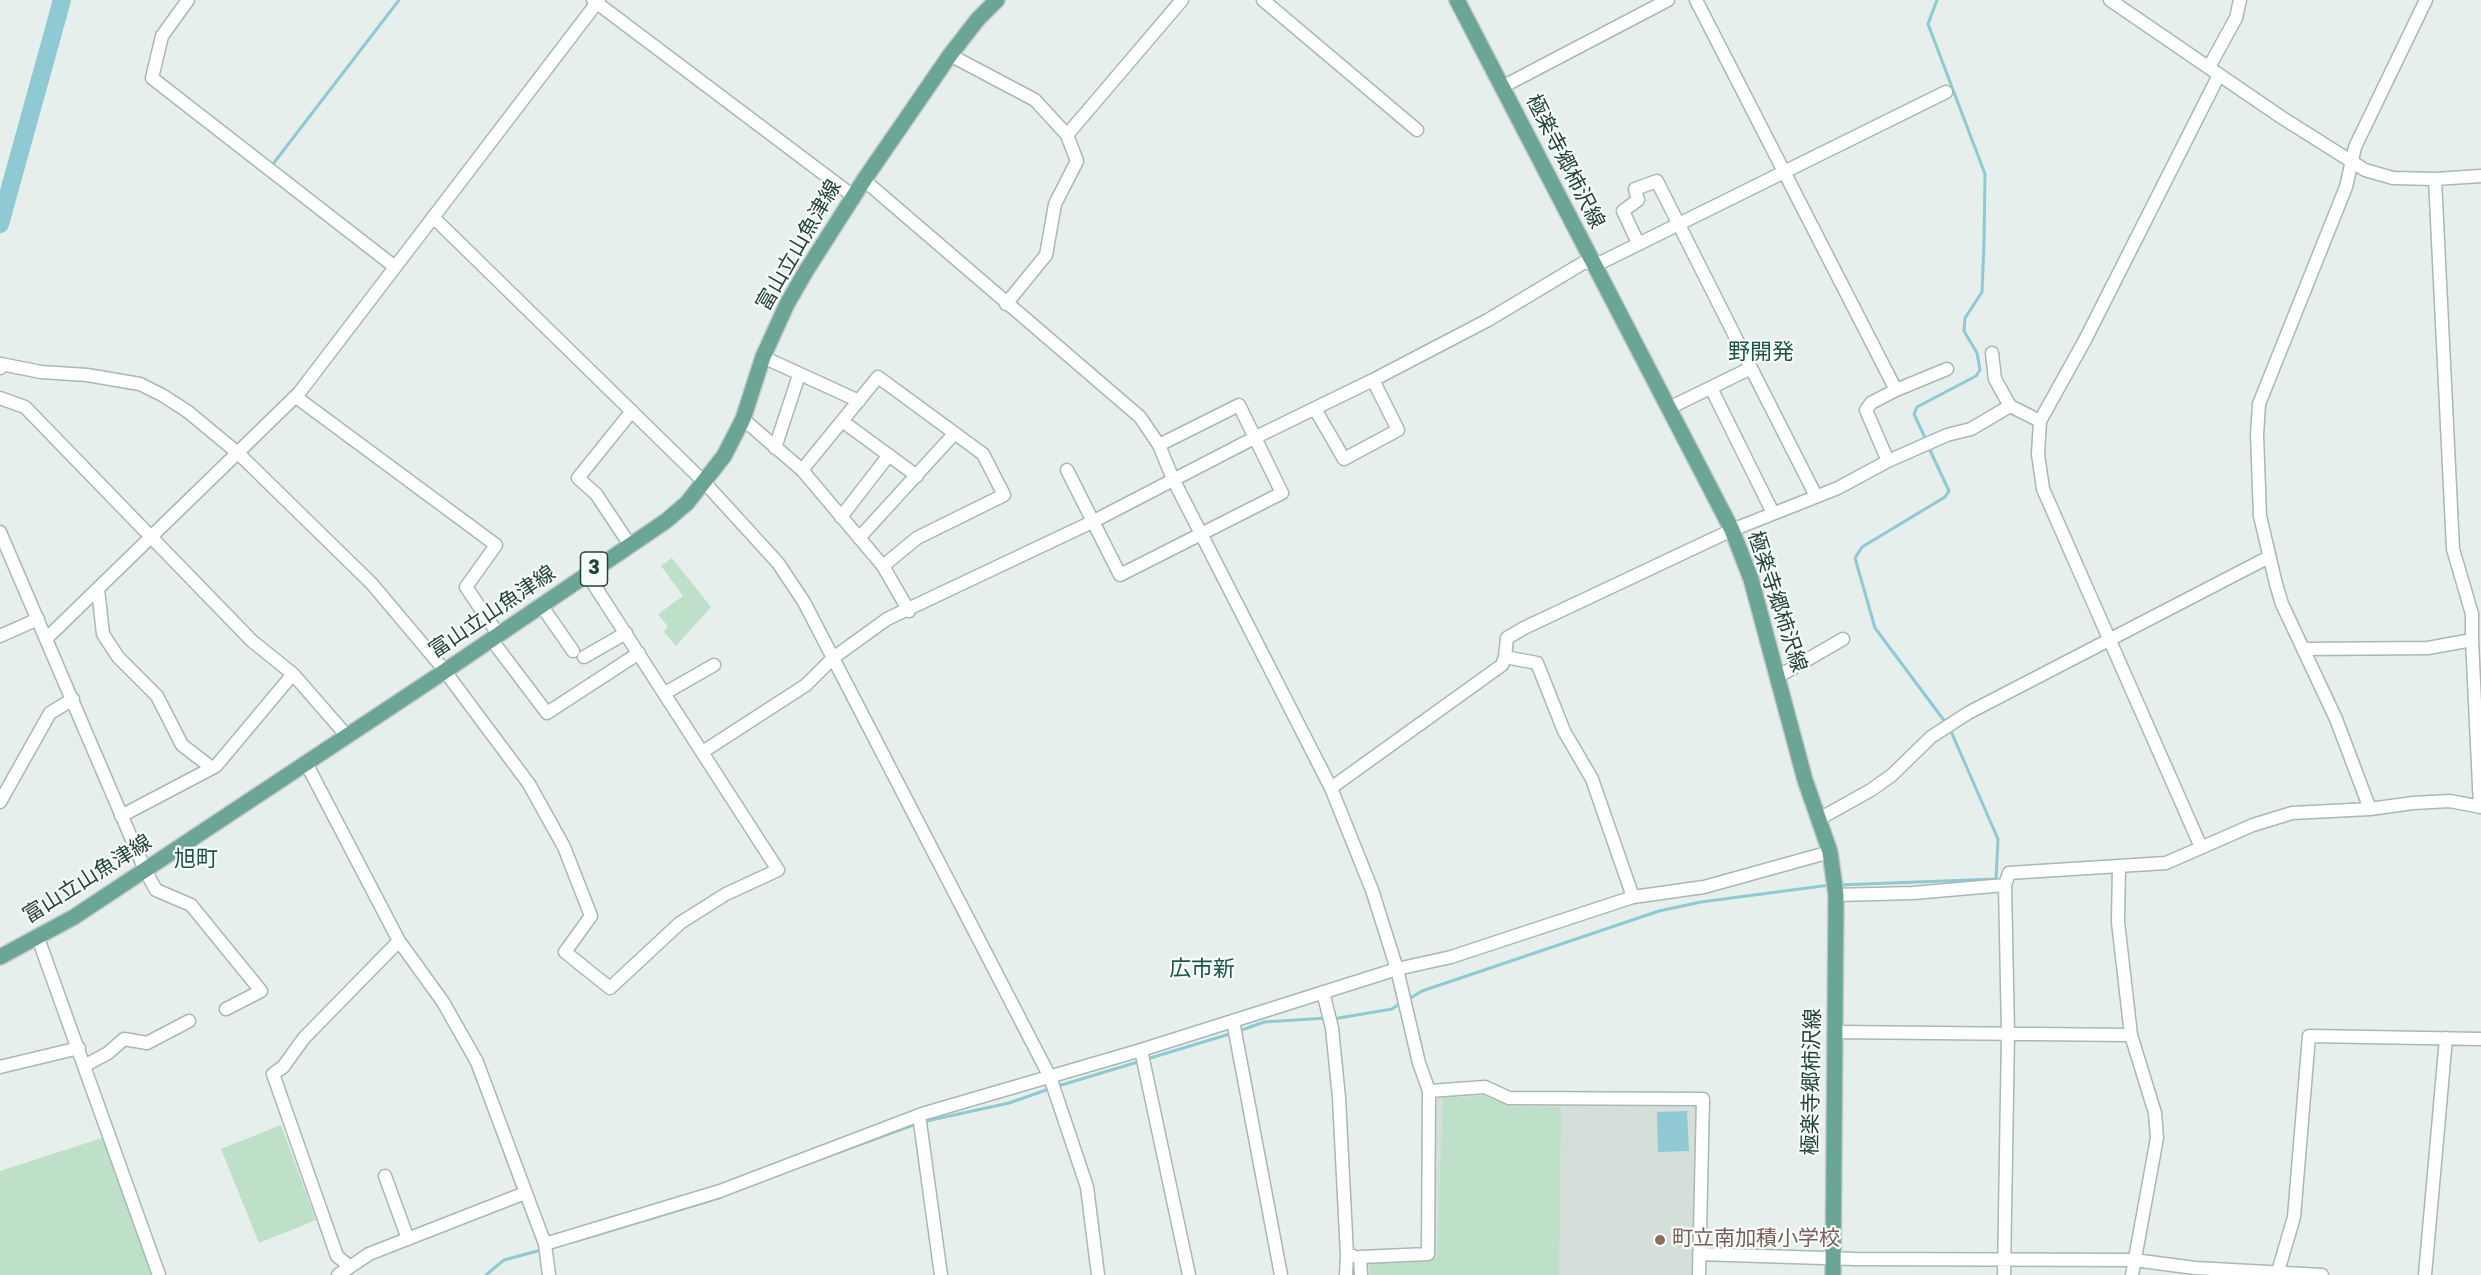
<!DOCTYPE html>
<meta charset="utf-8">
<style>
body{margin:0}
canvas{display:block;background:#e6efeb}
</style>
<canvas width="2481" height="1275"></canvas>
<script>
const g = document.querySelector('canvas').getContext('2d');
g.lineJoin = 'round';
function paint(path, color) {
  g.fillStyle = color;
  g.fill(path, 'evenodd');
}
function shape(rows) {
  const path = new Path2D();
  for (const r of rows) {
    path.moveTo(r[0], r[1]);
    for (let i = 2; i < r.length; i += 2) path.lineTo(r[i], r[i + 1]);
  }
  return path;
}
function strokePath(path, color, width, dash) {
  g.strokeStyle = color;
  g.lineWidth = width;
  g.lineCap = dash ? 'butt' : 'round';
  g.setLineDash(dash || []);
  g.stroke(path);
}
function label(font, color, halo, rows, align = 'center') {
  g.font = font + ' Poppins,"Noto Sans JP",sans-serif';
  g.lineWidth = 4.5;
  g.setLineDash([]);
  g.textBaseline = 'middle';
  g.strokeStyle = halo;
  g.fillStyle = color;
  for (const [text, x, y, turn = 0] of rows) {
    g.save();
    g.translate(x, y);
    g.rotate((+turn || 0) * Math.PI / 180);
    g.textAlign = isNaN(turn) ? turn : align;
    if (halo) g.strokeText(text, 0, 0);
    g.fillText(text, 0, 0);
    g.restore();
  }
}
const built = shape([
 [1485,1087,1509,1098,1703,1099,1700,1275,1361,1275,1360,1257,1428,1253,1429,1091]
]);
const green = shape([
 [672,558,711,607,676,646,664,632,668,627,658,614,683,596,661,566],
 [1483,1096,1513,1107,1561,1107,1559,1275,1370,1275,1370,1264,1437,1258,1443,1098],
 [281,1125,316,1220,259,1243,221,1149],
 [105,1137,153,1275,0,1275,0,1171]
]);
const water = shape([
 [1687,1111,1689,1151,1658,1152,1657,1112]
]);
const stream = shape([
 [273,164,399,0],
 [1927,442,1914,414,1917,407,1976,376,1980,370,1977,353,1964,331,1965,318,1982,292,1984,243,1985,174,1928,24,1937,0],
 [1929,448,1949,491,1945,497,1862,547,1855,558,1875,628,1946,723],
 [1839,885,1996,879,1998,839,1950,729],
 [1407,1000,1422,991,1659,911,1701,902,1830,885],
 [1333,1019,1392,1009,1401,1003],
 [1239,1031,1264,1022,1327,1018],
 [1147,1059,1233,1033],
 [1055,1087,1141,1061],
 [922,1122,1009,1103,1049,1089],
 [801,1166,916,1124],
 [576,1241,722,1197],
 [486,1275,504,1260,541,1250]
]);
const river = shape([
 [0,224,62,0]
]);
const minor = shape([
 [188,0,162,36,152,78,395,267],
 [593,0,853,196],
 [1263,0,1417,130],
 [2110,0,2281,117,2365,170,2393,178,2435,179,2481,176],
 [950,55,1035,100,1067,135,1077,161,1055,204,1046,255,1006,304],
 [2209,67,2236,18,2240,0],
 [1502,87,1668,0],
 [1067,135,1182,0],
 [864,180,1140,417,1159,445,1173,479,1331,788,1372,890,1397,969,1419,1063,1429,1091,1428,1254,1360,1257,1361,1275],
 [433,217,705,483,778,563,804,602,1050,1077,1087,1187,1098,1275],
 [1638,243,1623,211,1638,200,1635,189,1657,181,1751,368],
 [1992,353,1995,379,2010,406,2040,421],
 [763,357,859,401],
 [0,368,1,364,41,372,87,375,140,384,162,395,187,411,239,454,372,584,441,666,529,784,564,847,591,916,565,952,610,988,680,923,726,894,778,870,587,574],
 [1711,388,1773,513],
 [1896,390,1947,369],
 [296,397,496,545,466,587,498,634],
 [0,398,25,407,252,641,293,674,216,766,121,816],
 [1669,408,1751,368,1816,496],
 [1315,409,1344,459,1398,430,1373,380],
 [743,419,802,470,883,566,909,611],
 [842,421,917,476],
 [775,448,799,375],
 [1888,461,1947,435,1971,429,2010,406],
 [802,470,878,377,983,454,1004,495,917,538,883,566],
 [1067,470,1120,575,1282,493,1239,405,1159,445],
 [841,517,889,455],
 [0,532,145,870,156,890,191,905,261,991,226,1009],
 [859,538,954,434],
 [630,545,596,494,578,478,632,411],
 [98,589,103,634,118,657,157,696,182,745,212,768],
 [541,605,573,651],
 [0,636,38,619],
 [46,639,299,393,599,0],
 [491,639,547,713,639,653],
 [2472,640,2480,807],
 [2305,649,2428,648,2472,640,2472,614,2453,549,2435,179],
 [584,657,626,633],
 [1505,657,1507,638,1524,628,1732,530,1838,488,1888,461,1866,410,1871,403,1896,390,1696,0],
 [293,674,347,736],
 [1779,676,1843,639],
 [665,693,714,665],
 [704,751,806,685,833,658,887,619,1092,522,1256,437,1373,380,1488,320,1583,263,1602,262,1946,92],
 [306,763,399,941,443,1002,477,1062,545,1244,549,1275],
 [1331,788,1502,665,1505,657,1537,663,1564,731,1592,779,1633,897],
 [0,802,50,713,73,699],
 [2370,809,2336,719,2282,604,2276,584,2260,516,2257,435,2259,404,2346,187,2355,147,2426,0],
 [1819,819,1871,790,1892,775,1931,737,1968,713,2269,557],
 [2201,847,2043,489,2038,454,2040,421,2085,340,2219,75],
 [2119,867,2118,922,2131,1035,2155,1113,2157,1138,2132,1275],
 [1836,895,1913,893,2005,885,2009,873,2166,863,2253,825,2292,813,2370,809,2413,803,2450,801,2481,807],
 [38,938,159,1275],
 [1323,992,1332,1028,1339,1098,1347,1255],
 [1233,1021,1281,1275],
 [1835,1032,2131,1035],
 [1141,1050,1189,1275],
 [84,1066,108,1053,124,1039,147,1043,189,1021],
 [0,1067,79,1048],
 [1429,1091,1485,1087,1509,1098,1703,1099,1699,1275],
 [919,1115,941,1275],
 [385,1176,408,1239],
 [545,1244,720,1191,922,1114,1141,1050,1397,969,1451,957,1633,897,1704,887,1830,852],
 [1699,1254,1855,1259,2134,1260,2195,1268,2322,1275],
 [349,1266,337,1256,273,1074,283,1067,304,1038,399,941],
 [338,1275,369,1254,525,1193],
 [1346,1275,1347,1255,1353,1256],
 [2004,1275,2008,1033,2005,885],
 [2277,1275,2294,1217,2309,1036,2481,1039],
 [2425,1275,2446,1038]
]);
const major = shape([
 [1457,0,1732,530,1751,579,1805,780,1830,852,1836,895,1833,1275],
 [0,957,74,917,445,671,666,521,687,503,724,456,743,419,763,357,787,304,806,271,864,180,950,55,978,19,997,0]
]);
const markers = [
 [1660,1240,6,"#8d6e63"]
];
const shields = [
 [594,569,27]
];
const shieldNames = [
 ["3",594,569]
];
const streetNames = [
 ["極楽寺郷柿沢線",1564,162,63],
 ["富山立山魚津線",800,246,-60],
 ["極楽寺郷柿沢線",1776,602,72],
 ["富山立山魚津線",493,613,-34],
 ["富山立山魚津線",88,880,-32],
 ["極楽寺郷柿沢線",1813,1082,-89]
];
const educationNames = [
 ["町立南加積小学校",1672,1240]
];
const neighbourhoodNames = [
 ["野開発",1761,353],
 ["旭町",196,860],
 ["広市新",1202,970]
];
paint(built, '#d4dfda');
paint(green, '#bfe0c8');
paint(water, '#8ec9d4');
strokePath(stream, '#8ec9d4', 3);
strokePath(river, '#8ec9d4', 18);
strokePath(minor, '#a8b8b2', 15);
strokePath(major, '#c2cac8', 18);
strokePath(minor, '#fff', 12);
strokePath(major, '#6aa596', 15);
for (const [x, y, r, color] of markers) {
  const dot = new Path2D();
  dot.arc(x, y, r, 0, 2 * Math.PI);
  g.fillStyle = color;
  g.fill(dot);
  strokePath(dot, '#f7fbf9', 2);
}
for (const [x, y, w] of shields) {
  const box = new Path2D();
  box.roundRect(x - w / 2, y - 17, w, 34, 4.5);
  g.fillStyle = '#f7fbf9';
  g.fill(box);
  strokePath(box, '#24423a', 1.5);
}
label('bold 20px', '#24423a', null, shieldNames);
label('21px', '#24423a', '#f7fbf9', streetNames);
label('21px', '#785e54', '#f7fbf9', educationNames, 'left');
label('22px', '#1f5548', '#f7fbf9', neighbourhoodNames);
</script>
